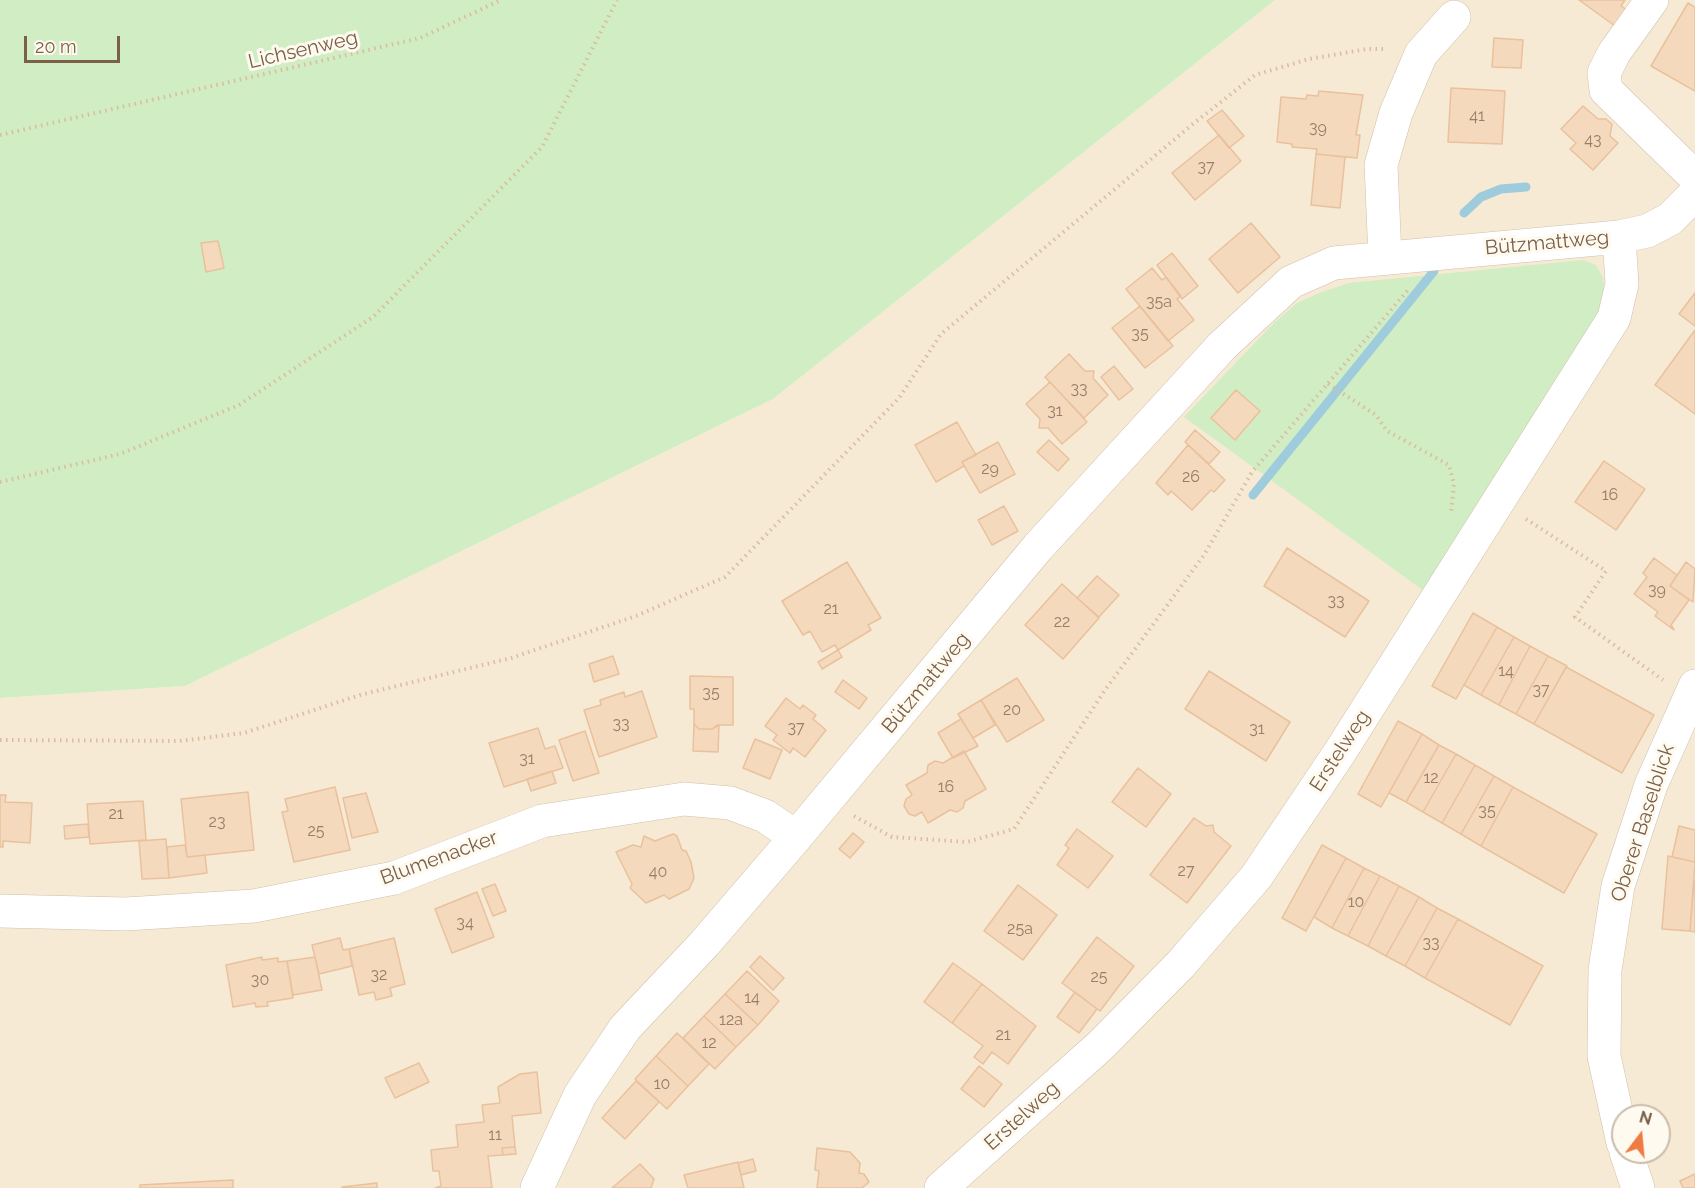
<!DOCTYPE html>
<meta charset="utf-8">
<style>
body{margin:0}
#map{position:relative;width:1695px;height:1188px;overflow:hidden;background:#fef7e7;font-family:Raleway,sans-serif}
canvas{display:block}
.north{position:absolute;left:1611px;top:1104px;width:60px;height:60px;box-sizing:border-box;background:#fffaef;border:2px solid #cabcad;border-radius:50%;rotate:16deg;font-size:16px;font-weight:700;line-height:24px;text-align:center;color:#7a5f49}
.north::after{content:'';display:block;margin:auto;width:21px;height:27px;background:#ef7c45;clip-path:polygon(50% 0,100% 100%,50% 72%,0 100%)}
.scale{position:absolute;left:24px;top:36px;width:96px;height:27px;box-sizing:border-box;border:3px solid #7a5f49;border-top:0;padding-left:8px;font-size:18px;line-height:21px;white-space:nowrap;color:#7a5f49;-webkit-text-stroke:4px #fffaef;paint-order:stroke}
</style>
<div id="map">
<canvas width="1695" height="1188"></canvas>
<div class="north">N</div>
<div class="scale">20 m</div>
</div>
<script>
const g = document.querySelector('canvas').getContext('2d');
g.lineJoin = 'round';
function paint(path, color) {
  g.fillStyle = color;
  g.fill(path, 'evenodd');
}
function shape(rows) {
  const path = new Path2D();
  for (const r of rows) {
    path.moveTo(r[0], r[1]);
    for (let i = 2; i < r.length; i += 2) path.lineTo(r[i], r[i + 1]);
  }
  return path;
}
function strokePath(path, color, width, dash) {
  g.strokeStyle = color;
  g.lineWidth = width;
  g.lineCap = dash ? 'butt' : 'round';
  g.setLineDash(dash || []);
  g.stroke(path);
}
function label(font, color, halo, rows, align = 'center') {
  g.font = font + ' Raleway,sans-serif';
  g.lineWidth = 6;
  g.setLineDash([]);
  g.textBaseline = 'middle';
  g.strokeStyle = halo;
  g.fillStyle = color;
  for (const [text, x, y, turn = 0] of rows) {
    g.save();
    g.translate(x, y);
    g.rotate((+turn || 0) * Math.PI / 180);
    g.textAlign = isNaN(turn) ? turn : align;
    if (halo) g.strokeText(text, 0, 0);
    g.fillText(text, 0, 0);
    g.restore();
  }
}
const residential = shape([
 [1275,0,1695,0,1695,1188,0,1188,0,698,185,686,773,399],
 [1623,1116,1659,1116,1659,1152,1623,1152]
]);
const green = shape([
 [0,0,1275,0,773,399,185,686,0,698],
 [1583,260,1596,265,1603,278,1605,297,1597,314,1424,591,1184,417,1274,323,1297,303,1319,293,1349,283]
]);
const stream = shape([
 [1464,213,1481,197,1501,189,1526,187],
 [1253,495,1434,271]
]);
const building = shape([
 [1579,0,1625,0,1621,6,1627,10,1615,26,1579,0],
 [1688,3,1695,7,1695,91,1651,66,1688,3],
 [1494,38,1523,40,1521,68,1492,67,1494,38],
 [1451,88,1505,91,1502,144,1448,142,1451,88],
 [1319,91,1363,95,1356,135,1360,135,1357,158,1316,154,1317,149,1292,147,1292,144,1277,142,1281,97,1306,99,1307,95,1318,96,1319,91],
 [1583,106,1598,119,1606,119,1612,124,1610,136,1618,143,1593,170,1570,149,1576,143,1561,129,1583,106],
 [1222,110,1244,136,1229,148,1207,121,1222,110],
 [1219,135,1241,161,1195,200,1172,173,1219,135],
 [1316,154,1345,157,1340,208,1311,205,1316,154],
 [1251,223,1280,257,1238,293,1209,259,1251,223],
 [218,241,224,268,206,272,201,243,218,241],
 [1172,253,1198,286,1182,299,1157,265,1172,253],
 [1152,268,1162,280,1166,277,1181,296,1177,299,1194,320,1168,341,1126,289,1152,268],
 [1695,293,1695,326,1679,314,1695,293],
 [1140,306,1173,346,1145,368,1112,328,1140,306],
 [1695,330,1695,414,1655,385,1695,330],
 [1069,354,1085,371,1094,371,1093,378,1108,395,1084,418,1045,377,1069,354],
 [1114,366,1133,389,1119,400,1101,377,1114,366],
 [1050,382,1087,422,1062,444,1048,428,1039,428,1040,419,1026,404,1050,382],
 [1236,390,1260,411,1235,440,1211,418,1236,390],
 [957,422,976,455,962,462,964,466,936,482,915,445,957,422],
 [1195,430,1220,452,1209,464,1185,442,1195,430],
 [1049,440,1069,459,1058,471,1037,452,1049,440],
 [998,442,1015,474,980,493,962,462,998,442],
 [1188,445,1225,480,1214,492,1211,490,1192,510,1171,491,1168,495,1156,483,1188,445],
 [1604,461,1645,489,1616,530,1575,502,1604,461],
 [1004,506,1018,531,992,545,978,520,1004,506],
 [1287,548,1369,601,1345,637,1264,586,1287,548],
 [1654,558,1677,575,1670,586,1689,600,1671,625,1674,630,1655,616,1658,612,1634,594,1647,577,1643,573,1654,558],
 [847,562,881,618,868,625,871,630,838,650,835,645,822,652,810,631,803,635,782,601,847,562],
 [1686,562,1695,569,1693,602,1670,586,1686,562],
 [1097,576,1119,595,1099,617,1077,598,1097,576],
 [1062,584,1099,618,1063,659,1025,625,1062,584],
 [1473,613,1497,627,1456,699,1432,686,1473,613],
 [1497,627,1514,637,1481,695,1464,685,1497,627],
 [1514,637,1530,646,1499,705,1481,695,1514,637],
 [1530,646,1548,656,1516,714,1499,705,1530,646],
 [838,650,842,657,822,669,818,662,838,650],
 [613,656,619,674,594,682,589,664,613,656],
 [1548,656,1567,666,1534,724,1516,714,1548,656],
 [1566,667,1654,715,1622,773,1534,724,1566,667],
 [1209,671,1290,722,1266,761,1185,709,1209,671],
 [690,676,733,677,733,725,717,725,712,729,699,729,694,724,694,709,690,709,690,676],
 [1017,678,1044,720,1007,742,981,700,1017,678],
 [843,680,867,698,859,709,835,692,843,680],
 [642,691,657,737,599,757,584,710,601,705,600,700,624,692,625,697,642,691],
 [786,698,800,709,803,705,816,715,813,719,826,730,805,757,793,748,790,753,773,740,777,735,765,726,786,698],
 [981,700,995,725,973,738,958,714,981,700],
 [961,719,978,746,953,758,938,733,961,719],
 [1398,721,1422,734,1381,807,1358,794,1398,721],
 [694,724,699,729,712,729,719,725,718,752,693,751,694,724],
 [538,728,545,749,555,746,563,768,504,787,489,743,538,728],
 [585,731,599,773,573,781,559,740,585,731],
 [1422,734,1439,745,1406,802,1389,793,1422,734],
 [755,739,782,750,770,779,743,768,755,739],
 [1439,745,1456,754,1423,812,1406,802,1439,745],
 [964,751,986,789,965,801,963,808,957,812,950,810,928,823,922,812,915,816,909,814,904,806,906,799,912,795,906,785,927,773,928,765,935,761,943,763,964,751],
 [1456,754,1475,765,1442,823,1423,812,1456,754],
 [1475,765,1494,776,1461,834,1442,823,1475,765],
 [1138,768,1171,794,1146,827,1112,802,1138,768],
 [552,771,556,783,531,791,527,779,552,771],
 [1494,776,1513,787,1481,846,1461,834,1494,776],
 [335,787,350,850,294,862,282,812,288,811,285,799,335,787],
 [1513,787,1597,834,1564,893,1481,846,1513,787],
 [248,792,254,850,187,857,181,799,248,792],
 [366,793,378,832,352,838,343,798,366,793],
 [0,795,6,795,5,802,32,803,30,843,3,841,3,847,0,847,0,795],
 [143,801,146,840,90,844,87,804,143,801],
 [1194,818,1206,826,1213,825,1214,832,1231,846,1187,903,1150,875,1194,818],
 [88,824,89,837,65,839,64,826,88,824],
 [1679,826,1695,830,1695,862,1672,857,1679,826],
 [1077,829,1113,856,1088,888,1057,865,1069,848,1065,845,1077,829],
 [853,833,864,842,850,858,839,849,853,833],
 [673,834,677,836,682,850,686,851,691,862,694,878,689,889,669,899,664,895,646,903,630,888,632,884,616,852,633,845,641,847,644,836,655,841,673,834],
 [166,839,169,878,142,879,139,841,166,839],
 [185,845,187,857,205,855,207,873,169,878,167,847,185,845],
 [1322,845,1346,858,1306,931,1282,918,1322,845],
 [1668,856,1695,862,1690,931,1662,929,1668,856],
 [1346,858,1364,868,1332,928,1314,917,1346,858],
 [1364,868,1380,876,1348,936,1332,928,1364,868],
 [1380,876,1399,886,1368,946,1348,936,1380,876],
 [1694,881,1695,881,1695,932,1690,931,1694,881],
 [495,884,506,911,493,916,482,889,495,884],
 [1018,885,1057,915,1023,960,984,931,1018,885],
 [1399,886,1419,897,1386,956,1368,946,1399,886],
 [477,892,494,937,452,953,435,909,477,892],
 [1419,897,1437,908,1405,966,1386,956,1419,897],
 [1437,908,1458,919,1425,978,1405,966,1437,908],
 [1458,919,1543,966,1510,1025,1425,978,1458,919],
 [1097,937,1134,966,1100,1011,1062,983,1097,937],
 [340,938,343,950,349,949,352,966,319,974,312,945,340,938],
 [394,938,405,984,390,988,392,996,376,1000,374,992,359,995,349,949,394,938],
 [760,956,784,978,773,990,750,967,760,956],
 [262,957,262,960,278,958,278,962,287,961,293,998,267,1002,268,1006,256,1007,255,1003,233,1007,226,965,262,957],
 [315,957,322,990,293,995,287,961,315,957],
 [953,963,982,984,952,1023,924,1002,953,963],
 [747,971,779,1001,758,1025,725,994,747,971],
 [982,984,1036,1026,1008,1064,992,1052,983,1064,974,1057,983,1046,952,1023,982,984],
 [1075,992,1097,1009,1079,1033,1057,1017,1075,992],
 [725,994,758,1025,736,1047,704,1016,725,994],
 [704,1016,736,1047,715,1069,683,1038,704,1016],
 [677,1033,709,1064,688,1086,656,1056,677,1033],
 [656,1056,688,1086,667,1109,635,1079,656,1056],
 [419,1063,429,1082,395,1098,385,1078,419,1063],
 [979,1066,1002,1084,984,1107,961,1089,979,1066],
 [537,1072,541,1113,512,1116,515,1147,502,1148,503,1155,488,1156,492,1188,435,1188,441,1186,439,1171,433,1171,431,1150,458,1147,456,1125,484,1122,482,1105,500,1103,498,1087,520,1074,537,1072],
 [636,1081,659,1102,625,1139,602,1118,636,1081],
 [515,1147,516,1154,503,1155,502,1148,515,1147],
 [817,1148,850,1152,860,1163,859,1173,864,1174,869,1182,862,1188,817,1188,819,1171,815,1170,817,1148],
 [753,1159,756,1171,741,1175,738,1163,753,1159],
 [738,1162,744,1188,688,1188,684,1175,738,1162],
 [640,1164,654,1179,651,1188,612,1188,640,1164],
 [1695,1174,1695,1188,1683,1188,1680,1181,1695,1174],
 [233,1180,233,1188,140,1188,140,1185,233,1180],
 [377,1183,377,1188,342,1188,342,1187,377,1183]
]);
const path = shape([
 [0,135,420,38,501,0],
 [1328,384,1376,415,1387,431,1449,465,1454,484,1451,513],
 [0,482,120,454,239,405,373,317,542,147,617,0],
 [1526,519,1606,571,1575,617,1663,680],
 [0,740,179,741,244,733,360,695,511,658,636,616,725,577,899,398,941,334,1193,124,1255,75,1309,59,1367,49,1387,49],
 [854,816,892,837,967,842,1014,829,1105,690,1204,555,1252,472,1408,290]
]);
const street = shape([
 [1652,0,1614,53,1604,73,1606,90,1695,177],
 [1385,257,1381,165,1396,113,1421,54,1454,17],
 [0,911,126,914,254,906,394,878,542,821,684,799,730,803,765,816,796,837],
 [1623,1143,1604,1056,1605,970,1618,886,1651,785,1695,686],
 [1626,1152,1638,1188],
 [537,1188,580,1095,625,1028,705,943,796,837,1038,547,1222,346,1291,282,1334,263,1619,237,1647,231,1670,219,1695,194],
 [941,1188,1100,1046,1181,964,1256,877,1340,752,1614,318,1622,284,1619,237]
]);
const numberNames = [
 ["41",1477,116],
 ["39",1318,128],
 ["43",1593,140],
 ["37",1206,167],
 ["35a",1159,302],
 ["35",1140,334],
 ["33",1079,389],
 ["31",1055,411],
 ["29",990,469],
 ["26",1191,477],
 ["16",1610,495],
 ["39",1657,590],
 ["33",1336,601],
 ["21",831,609],
 ["22",1062,622],
 ["14",1506,671],
 ["37",1541,690],
 ["35",711,693],
 ["20",1012,710],
 ["33",621,724],
 ["37",796,728],
 ["31",1257,729],
 ["31",527,759],
 ["12",1431,778],
 ["16",946,787],
 ["35",1487,811],
 ["21",116,814],
 ["23",217,822],
 ["25",316,831],
 ["27",1186,871],
 ["40",658,872],
 ["10",1356,902],
 ["34",465,923],
 ["25a",1020,929],
 ["33",1431,943],
 ["32",379,975],
 ["25",1099,977],
 ["30",260,980],
 ["14",752,998],
 ["12a",731,1020],
 ["21",1003,1035],
 ["12",709,1043],
 ["10",662,1084],
 ["11",495,1135]
];
const streetNames = [
 ["Lichsenweg",303,50,-13],
 ["Bützmattweg",1547,243,-5],
 ["Bützmattweg",926,683,-50],
 ["Erstelweg",1340,751,-57],
 ["Oberer Baselblick",1643,823,-72],
 ["Blumenacker",439,858,-20],
 ["Erstelweg",1022,1116,-42]
];
paint(residential, '#f6ead5');
paint(green, '#d0edc4');
strokePath(stream, '#9fccdc', 9);
paint(building, '#f5d9bd');
strokePath(building, '#e9c19c', 1.5);
strokePath(street, '#d1c0ab', 34);
strokePath(path, '#dbbc9f', 4, [1.5, 4.5]);
strokePath(street, '#fff', 33);
label('16px', '#997e66', null, numberNames);
label('20px', '#7a5f49', '#fffaef', streetNames);
</script>
